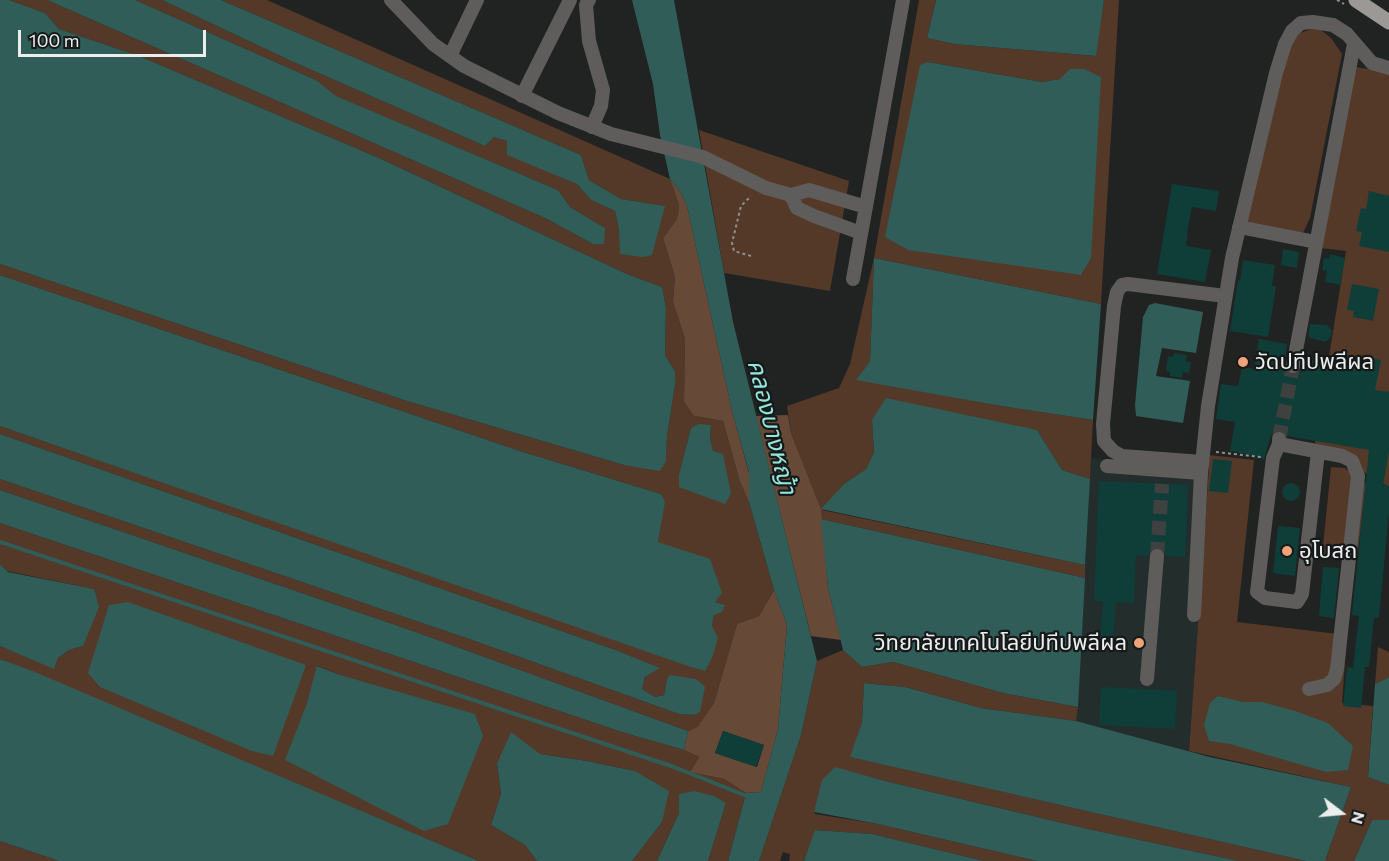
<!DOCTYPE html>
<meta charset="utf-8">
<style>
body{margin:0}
#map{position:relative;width:1389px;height:861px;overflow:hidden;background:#202322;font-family:Commissioner,sans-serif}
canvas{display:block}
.north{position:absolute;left:1311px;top:783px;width:60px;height:60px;-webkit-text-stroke:4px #161919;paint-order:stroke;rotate:106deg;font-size:16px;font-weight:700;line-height:24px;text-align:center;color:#eceeed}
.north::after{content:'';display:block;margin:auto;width:21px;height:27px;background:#eceeed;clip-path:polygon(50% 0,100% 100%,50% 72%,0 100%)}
.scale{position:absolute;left:18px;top:30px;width:188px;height:27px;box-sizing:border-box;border:3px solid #eceeed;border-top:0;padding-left:8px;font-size:18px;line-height:21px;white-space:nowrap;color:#eceeed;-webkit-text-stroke:4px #161919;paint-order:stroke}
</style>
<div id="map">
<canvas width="1389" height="861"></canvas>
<div class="north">N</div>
<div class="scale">100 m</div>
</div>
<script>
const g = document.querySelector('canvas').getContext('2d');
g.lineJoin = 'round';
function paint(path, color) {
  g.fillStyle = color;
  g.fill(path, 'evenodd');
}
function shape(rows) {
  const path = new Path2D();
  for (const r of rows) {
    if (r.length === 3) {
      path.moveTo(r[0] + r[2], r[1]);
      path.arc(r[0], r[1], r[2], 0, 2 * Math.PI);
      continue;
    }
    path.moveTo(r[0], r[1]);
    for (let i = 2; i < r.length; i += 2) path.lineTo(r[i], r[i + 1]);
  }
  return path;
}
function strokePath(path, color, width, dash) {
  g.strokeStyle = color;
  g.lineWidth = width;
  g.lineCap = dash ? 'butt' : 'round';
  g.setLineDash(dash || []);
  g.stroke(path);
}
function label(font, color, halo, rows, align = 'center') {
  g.font = font + ' Commissioner,"Noto Sans Thai",sans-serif';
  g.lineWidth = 4.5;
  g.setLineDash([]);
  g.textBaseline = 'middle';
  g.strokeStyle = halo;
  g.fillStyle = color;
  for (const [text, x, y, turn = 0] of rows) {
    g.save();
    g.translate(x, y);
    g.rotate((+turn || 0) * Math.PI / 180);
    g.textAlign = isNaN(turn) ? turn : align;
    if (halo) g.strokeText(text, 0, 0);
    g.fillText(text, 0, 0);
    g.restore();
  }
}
const built = shape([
 [1091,458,1209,468,1189,751,1076,721]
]);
const green = shape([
 [9,0,47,0,545,218,593,244,605,228,570,207,558,190,335,96,316,80,135,0,162,0,289,60,485,146,494,137,508,141,553,173,577,184,591,200,615,211,619,230,657,232,664,206,621,199,589,180,581,155,221,0,267,0,670,179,679,205,677,219,663,238,675,277,673,302,685,339,684,402,694,416,723,421,740,482,749,502,774,590,759,616,737,624,714,703,697,727,688,731,413,631,0,490,0,479,472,640,679,714,694,715,667,679,664,695,655,697,642,689,645,677,659,668,613,649,0,434,0,426,704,670,714,615,724,605,714,602,668,546,658,543,664,503,661,494,523,452,0,275,0,264,407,401,624,465,666,461,667,436,675,385,675,371,665,355,666,308,662,287,627,274,379,158,139,56,59,29,45,13],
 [711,425,710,438,713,452,689,489,679,486,679,474,691,428],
 [919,0,936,0,927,38,954,44,1095,56,1104,0,1119,0,1101,304,874,258,870,361,857,379,1001,406,1093,420,1090,479,1062,470,1037,430,872,420,874,452,866,469,844,484,822,510,1085,565,1085,578,821,519,821,509,791,433,787,406,839,388,850,364,874,258],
 [928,62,1042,82,1060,79,908,250],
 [1312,29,1321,30,1331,38,1342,54,1310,218,1302,235,1250,225,1245,215,1291,41,1300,33],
 [1355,67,1389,72,1389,487,1315,443,1346,251,1321,248],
 [699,130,849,181,830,291,724,273],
 [1209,455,1254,460,1237,622,1347,635,1342,703,1373,706,1368,777,1389,785,1389,820,1372,820,1354,861,1325,861,1351,787,1189,751,1209,468,1205,468],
 [1331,467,1345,468,1366,484,1357,560,1322,556],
 [0,523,625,733,684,750,699,757,690,772,724,779,746,793,728,861,708,861,726,803,679,794,679,813,657,861,632,861,662,822,635,771,587,761,540,754,497,764,501,794,491,825,525,845,537,861,479,861,0,659,0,646,54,668,58,658,69,650,83,646,93,589,7,571,0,564],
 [318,666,340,675,306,706],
 [1378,647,1389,652,1389,677,1375,684],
 [843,650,862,667,893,662,1003,693,1078,707,1076,721,981,708,905,687,864,683,862,722,851,757,1306,861,1239,861,1088,829,885,781,835,768,814,812,815,814,878,824,1037,861,984,861,872,834,816,830,804,861,789,861,790,854,783,852,780,861,759,861,801,735,817,661],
 [0,841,59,861,0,861]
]);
const forest = shape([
 [670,179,680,191,687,206,732,411,749,473,749,502,740,482,723,421,694,416,684,402,685,339,673,302,675,277,663,238,677,219,679,205],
 [788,415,791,433,821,509,828,587,841,640,811,636,756,416],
 [774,590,787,625,778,729,761,792,746,793,724,779,690,772,699,757,684,750,688,731,697,727,714,703,737,624,759,616],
 [723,731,764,745,757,767,715,753]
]);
const water = shape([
 [0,0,9,0,45,13,59,29,139,56,379,158,627,274,662,287,666,308,665,355,675,371,675,385,667,436,666,461,660,471,624,465,407,401,0,264],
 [47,0,135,0,316,80,336,96,558,190,570,207,605,228,604,244,593,244,545,218],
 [162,0,221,0,581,155,589,180,621,199,665,206,652,255,642,257,620,254,619,230,615,211,591,200,577,184,507,155,507,141,494,137,485,146,289,60],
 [632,0,674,0,733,322,817,661,801,735,759,861,728,861,746,793,761,792,778,729,787,625,774,590,749,502,749,472,732,411,687,206,680,191,670,179,660,135,653,84],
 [936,0,1104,0,1096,56,954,44,927,38],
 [928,62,1042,82,1060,79,1070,69,1084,69,1101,77,1091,258,1081,275,908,250,885,237,920,65],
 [874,258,1101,304,1093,420,1001,406,856,380,870,361],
 [0,275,523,452,661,494,665,502,658,542,710,559,722,593,715,602,725,605,722,612,714,615,712,626,718,638,712,658,705,671,688,666,0,426],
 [1155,303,1203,312,1196,353,1162,348,1156,376,1190,381,1183,423,1136,416,1135,405,1143,317,1149,305],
 [886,398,1037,430,1062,470,1090,479,1085,565,821,509,844,484,866,469,874,452,872,420],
 [699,424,711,425,710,438,713,451,723,454,731,494,725,504,679,487,679,474,691,428],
 [0,434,613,649,660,668,645,677,642,689,655,697,664,695,667,679,670,675,696,679,705,687,700,712,694,715,679,714,472,640,0,479],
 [0,490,413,631,688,731,684,750,625,733,0,523],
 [821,519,1085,578,1078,707,1003,693,893,662,862,667,843,650,828,587],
 [0,564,8,572,94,589,99,607,83,646,69,650,58,658,54,669,0,646],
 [128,602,306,665,273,756,252,751,100,687,88,673,109,605],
 [0,659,35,672,479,861,59,861,0,841],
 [317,666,340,675,475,714,483,736,448,824,424,831,285,760,306,706],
 [1389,677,1389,785,1368,777,1375,684],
 [864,683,905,687,981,708,1076,721,1210,757,1351,787,1325,861,1306,861,850,757,862,722],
 [1218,696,1243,702,1262,702,1295,711,1328,723,1353,746,1348,770,1326,772,1230,744,1209,741,1204,725,1210,703],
 [511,732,540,754,587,761,635,771,669,791,662,822,632,861,537,861,525,845,491,825,501,794,497,764],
 [835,767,885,781,1088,829,1239,861,1037,861,878,824,814,812,822,780],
 [694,791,714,796,726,803,708,861,657,861,679,813,679,794],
 [1372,820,1389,820,1389,861,1354,861],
 [815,830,872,834,984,861,804,861]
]);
const stream = shape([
 [0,542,674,767,749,797]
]);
const building = shape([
 [1172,184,1219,191,1216,211,1192,207,1187,233,1188,233,1186,246,1211,250,1205,282,1157,274],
 [1369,191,1389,196,1389,252,1359,246,1362,232,1356,231,1361,208,1366,209],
 [1283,249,1299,252,1297,268,1281,265],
 [1330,254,1345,258,1340,285,1325,282,1327,271,1322,270,1324,258,1329,259],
 [1243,260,1275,265,1272,286,1276,286,1268,337,1230,331,1238,280,1240,281],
 [1352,284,1379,289,1373,321,1353,317,1354,311,1347,310],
 [1310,324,1327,325,1332,330,1331,337,1325,342,1308,337],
 [1259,339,1287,344,1284,368,1292,375,1300,371,1304,358,1337,365,1339,354,1381,360,1375,390,1389,392,1389,452,1383,485,1389,486,1389,511,1379,618,1374,618,1369,667,1365,667,1361,708,1343,706,1347,667,1353,668,1359,616,1352,615,1369,450,1287,436,1284,432,1278,430,1271,435,1264,459,1257,458,1257,456,1230,451,1235,422,1216,419,1221,384,1238,386,1242,367,1254,369],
 [1174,353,1187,355,1186,362,1191,362,1189,373,1183,372,1182,378,1170,376,1170,372,1166,371,1168,356,1173,357],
 [1213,459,1232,461,1228,493,1209,491],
 [1099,481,1188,485,1185,557,1166,556,1163,549,1157,547,1150,550,1148,556,1136,555,1134,603,1116,602,1113,641,1100,640,1103,601,1094,601],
 [1291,492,9],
 [1278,526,1300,528,1295,576,1273,573],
 [1323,567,1339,568,1334,618,1319,616],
 [1101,687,1177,691,1175,729,1099,725],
 [723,731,764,745,756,767,715,753]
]);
const minorTunnel = shape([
 [1279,439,1293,366],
 [1157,556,1162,484]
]);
const path = shape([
 [1337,0,1344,4],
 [751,256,734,251,732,243,741,206,751,196],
 [1216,452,1261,457]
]);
const minor = shape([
 [391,0,433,44,464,66,558,113,611,134,703,157,766,188,791,195,809,190,866,207],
 [589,0,586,5,589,41,603,90,601,106,592,127],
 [450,56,477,0],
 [522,96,570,0],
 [791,195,797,208,814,216,861,233],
 [1239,227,1316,242],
 [853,279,903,0],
 [1293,366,1354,44],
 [1279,439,1279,444,1342,456,1352,461,1358,476,1337,669,1334,679,1327,685,1309,689],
 [1279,444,1273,458,1257,592,1265,598,1297,602,1302,594,1318,452],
 [1202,462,1122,456,1113,451,1104,441,1103,424,1114,306,1117,292,1122,285,1128,284,1225,296],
 [1107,466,1201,473],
 [1194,615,1201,473,1208,406,1232,258,1276,73,1285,44,1292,31,1301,23,1313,22,1333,25,1347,34,1372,63,1389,68],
 [1147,679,1157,556]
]);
const major = shape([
 [1356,0,1389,22]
]);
const markers = [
 [1243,362,6,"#efa378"],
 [1287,551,6,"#efa378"],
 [1139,643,6,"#efa378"]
];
const poiNames = [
 ["วัดปทีปพลีผล",1255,362],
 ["อุโบสถ",1299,551],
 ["วิทยาลัยเทคโนโลยีปทีปพลีผล",1127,643,"right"]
];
const waterNames = [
 ["คลองบางหญ้า",772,427,76]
];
paint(built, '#232e2c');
paint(green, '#543828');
paint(forest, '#674938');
paint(water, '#315d58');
strokePath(stream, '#315d58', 4);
paint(building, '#0f3e39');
strokePath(minorTunnel, '#3f4140', 14, [14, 7]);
strokePath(path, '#8e908f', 2, [3, 3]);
strokePath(minor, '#5e5d5c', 14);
strokePath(major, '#9b9896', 15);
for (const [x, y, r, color] of markers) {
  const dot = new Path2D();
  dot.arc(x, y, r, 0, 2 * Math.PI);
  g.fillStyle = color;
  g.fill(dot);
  strokePath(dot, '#161919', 2);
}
label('22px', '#eceeed', '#161919', poiNames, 'left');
label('italic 24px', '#94e5db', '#161919', waterNames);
</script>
